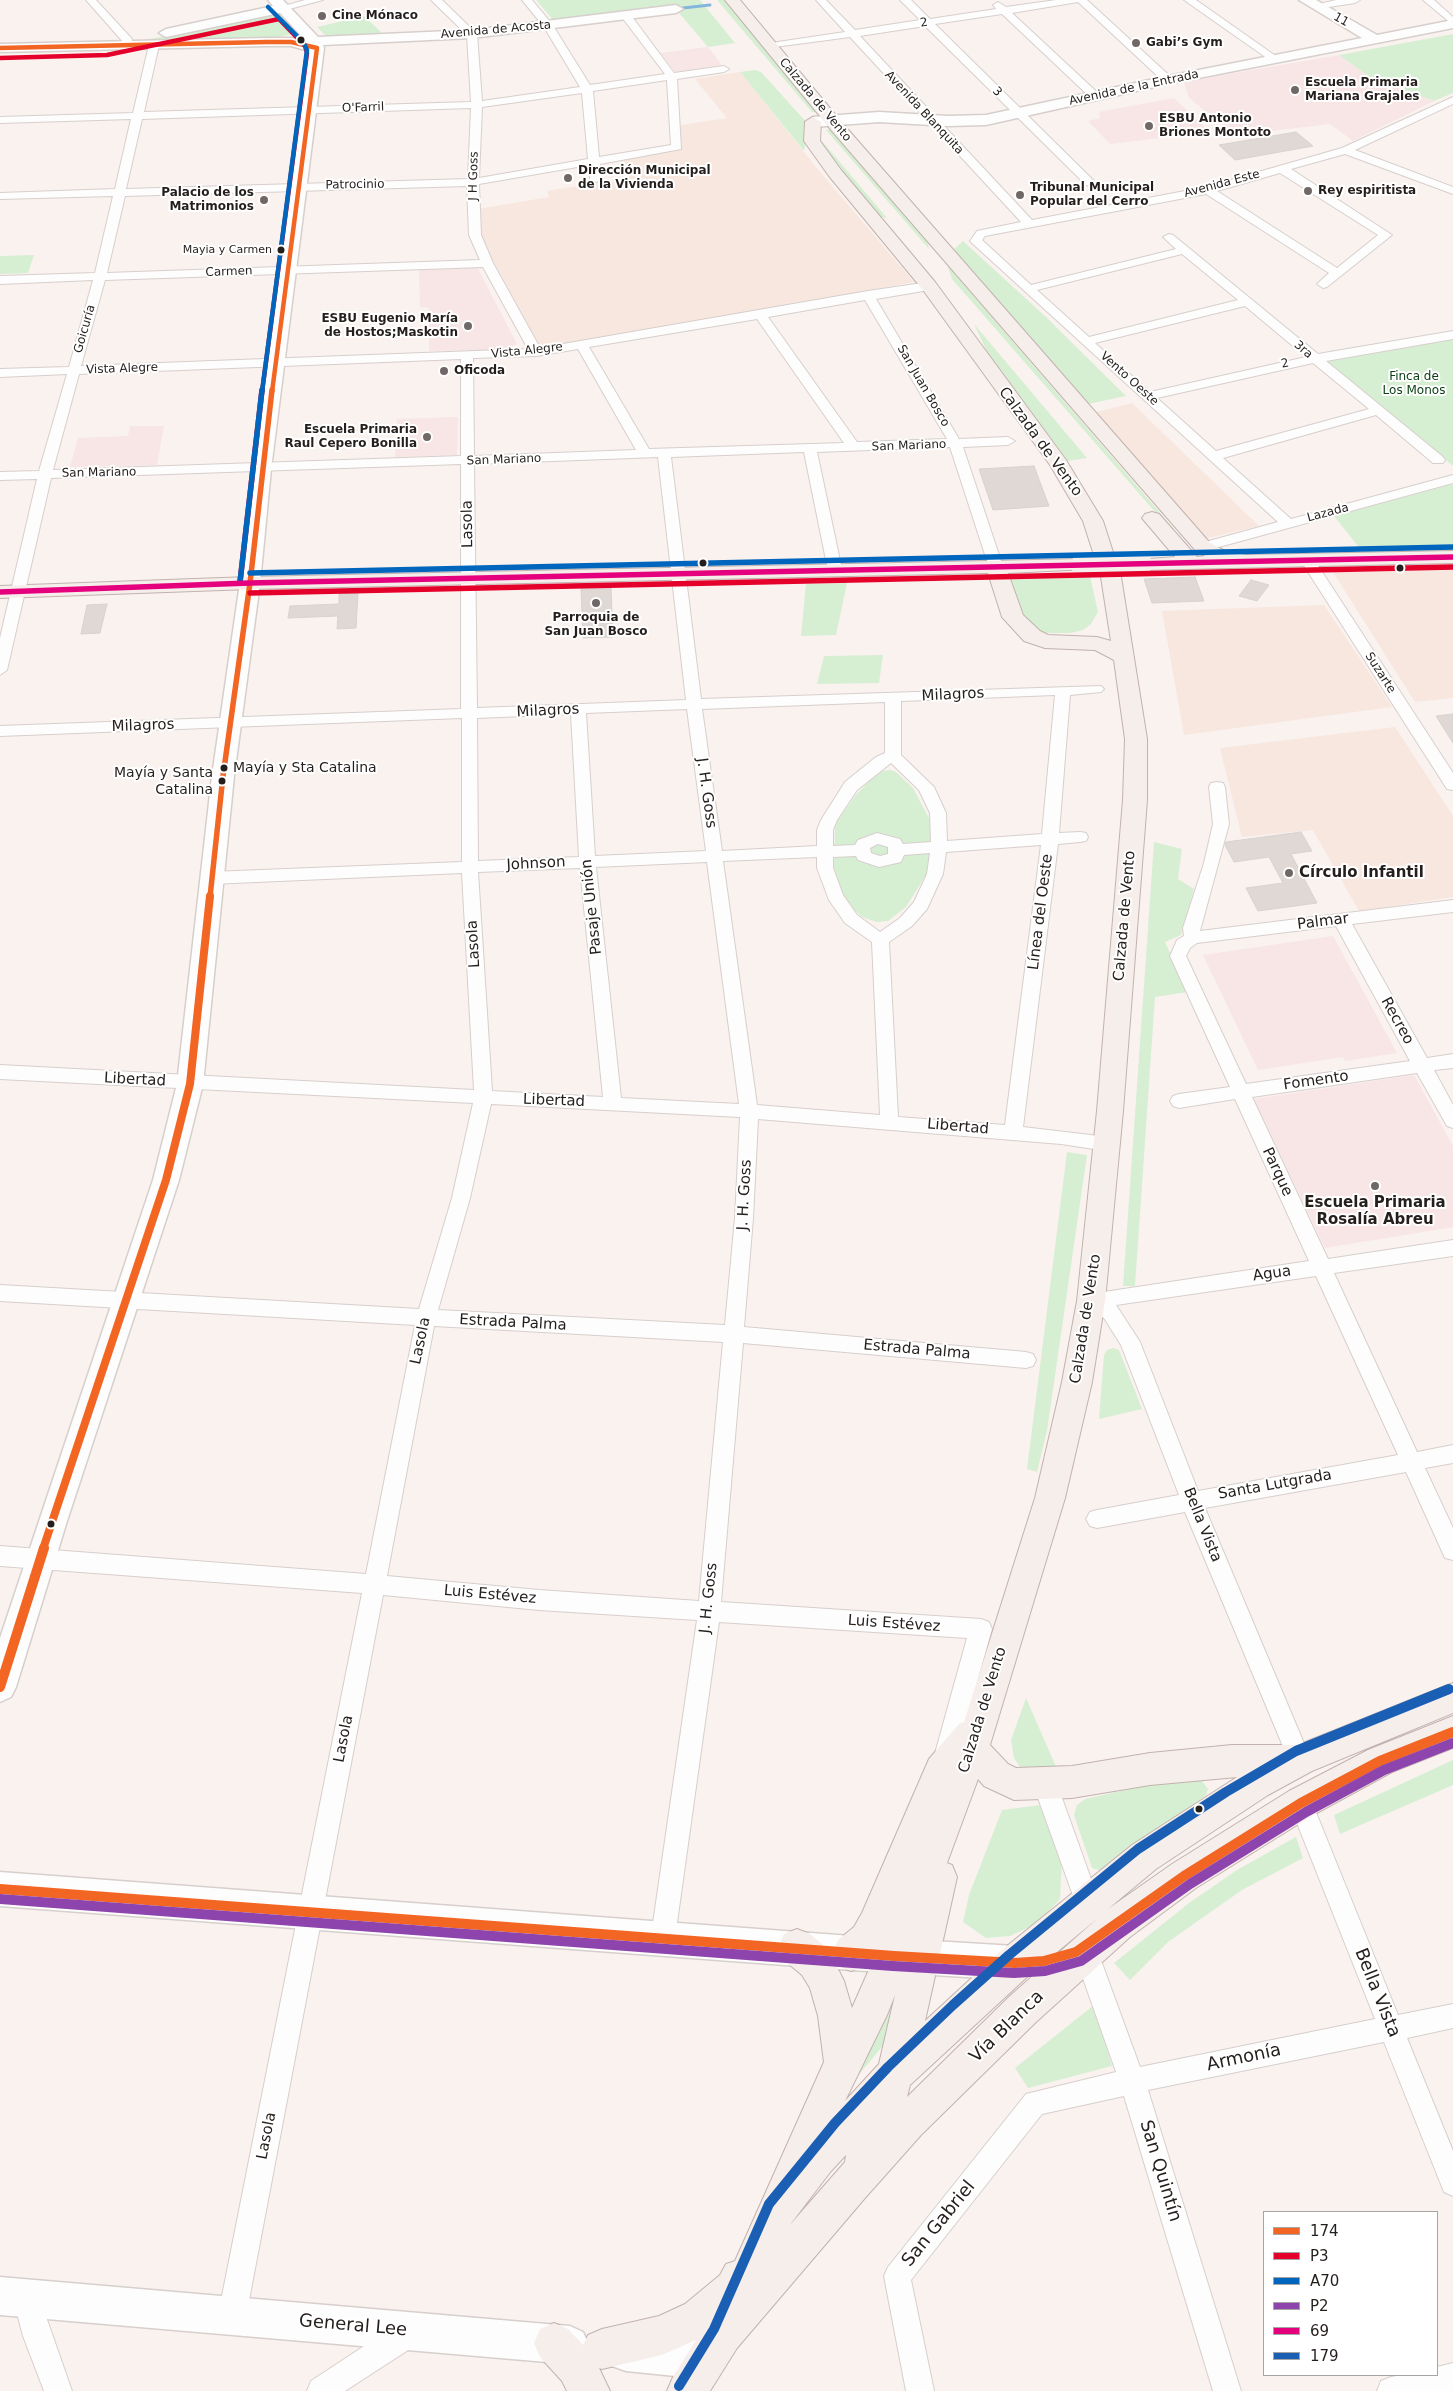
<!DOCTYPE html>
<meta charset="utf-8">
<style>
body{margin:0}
#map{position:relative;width:1453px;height:2391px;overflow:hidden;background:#faf2ef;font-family:"DejaVu Sans",sans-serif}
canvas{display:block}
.legend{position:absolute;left:1263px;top:2211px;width:175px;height:165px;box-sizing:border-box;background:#fff;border:1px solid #a7a5a4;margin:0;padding:6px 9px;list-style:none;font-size:15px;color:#241e1c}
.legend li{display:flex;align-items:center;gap:10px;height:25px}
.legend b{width:25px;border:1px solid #a7a5a4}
</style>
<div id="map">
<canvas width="1453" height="2391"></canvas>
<ul class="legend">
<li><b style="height:6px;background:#f26522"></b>174</li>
<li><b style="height:6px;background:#e4002b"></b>P3</li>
<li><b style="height:6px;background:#0065bd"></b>A70</li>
<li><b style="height:6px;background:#8e44ad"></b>P2</li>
<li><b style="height:6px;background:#e5007d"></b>69</li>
<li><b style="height:6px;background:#1a5fb4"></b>179</li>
</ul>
</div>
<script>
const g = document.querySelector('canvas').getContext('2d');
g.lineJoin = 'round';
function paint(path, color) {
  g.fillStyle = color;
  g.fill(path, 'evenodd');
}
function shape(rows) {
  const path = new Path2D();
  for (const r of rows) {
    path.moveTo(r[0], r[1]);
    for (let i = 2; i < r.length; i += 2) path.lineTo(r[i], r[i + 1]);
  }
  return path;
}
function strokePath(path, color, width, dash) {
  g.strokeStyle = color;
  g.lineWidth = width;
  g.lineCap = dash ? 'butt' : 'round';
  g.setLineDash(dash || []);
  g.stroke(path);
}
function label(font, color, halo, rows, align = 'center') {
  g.font = font + ' "DejaVu Sans",sans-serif';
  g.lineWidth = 4;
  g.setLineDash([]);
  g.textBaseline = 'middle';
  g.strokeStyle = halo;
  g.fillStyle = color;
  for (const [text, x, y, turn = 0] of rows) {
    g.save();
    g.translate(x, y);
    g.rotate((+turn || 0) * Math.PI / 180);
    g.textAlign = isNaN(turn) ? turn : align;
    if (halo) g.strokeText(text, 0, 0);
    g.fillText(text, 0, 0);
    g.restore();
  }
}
const built = shape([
 [740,72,815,166,914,282,552,348,540,346,479,235,478,209,549,197,547,191,629,178,623,157,677,147,675,126,727,118,695,79],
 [1132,403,1259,526,1208,538,1201,537,1093,413],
 [1453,569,1453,698,1415,702,1333,572],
 [1324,605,1392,707,1184,735,1162,611],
 [1395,727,1453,816,1453,897,1359,911,1313,830,1242,837,1220,748]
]);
const education = shape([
 [708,47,722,65,675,72,661,53],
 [1339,55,1371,78,1434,101,1353,141,1330,124,1236,135,1189,98,1184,82],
 [1174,98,1210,132,1110,144,1088,121,1100,118,1099,112],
 [477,267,517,344,504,350,429,351,429,308,420,307,419,269],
 [458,417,457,455,395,457,397,419],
 [130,426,164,426,157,465,70,467,78,438,128,436],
 [1333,936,1397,1053,1345,1061,1343,1057,1258,1070,1203,955],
 [1414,1075,1453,1146,1453,1227,1325,1248,1254,1099]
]);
const green = shape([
 [536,0,700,0,735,43,708,47,673,6,554,21],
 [717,0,726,0,818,112,812,112],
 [277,13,282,14,299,31,298,33,272,38,140,41],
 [364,16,383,34,326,36,317,27],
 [1453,34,1453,93,1434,101,1371,78,1339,55],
 [755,70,761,72,809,125,804,151,740,72],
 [831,129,927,240,929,249,826,130],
 [817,135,887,218,877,216,817,140],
 [963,241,1046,317,1126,396,1088,404,952,251],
 [34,255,28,273,0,274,0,256],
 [947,265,1174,529,1177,537,952,279],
 [974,324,1087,458,1068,461,990,358],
 [1453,339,1453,466,1323,360],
 [1453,484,1453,552,1365,555,1334,516],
 [1090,576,1098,612,1091,624,1083,630,1071,633,1046,633,1033,629,1022,621,1009,584,1012,578],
 [847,583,836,635,801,636,806,584],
 [883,655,879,683,817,684,824,656],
 [890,770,896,772,913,788,931,822,933,835,929,870,906,907,888,921,877,922,862,917,849,905,840,889,834,868,835,824,855,796,873,777,883,771],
 [1154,842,1182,849,1178,879,1194,889,1181,935,1165,942,1188,992,1155,997,1135,1286,1123,1286],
 [1067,1152,1087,1155,1047,1431,1037,1472,1027,1469],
 [1113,1348,1119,1350,1142,1409,1099,1419,1104,1355,1107,1350],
 [1026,1698,1057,1769,1024,1773,1014,1758,1011,1740],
 [1453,1760,1453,1785,1340,1834,1334,1815],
 [1185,1777,1202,1781,1208,1789,1206,1795,1102,1871,1092,1868,1074,1815,1077,1805,1085,1799],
 [1040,1805,1062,1859,1060,1899,1036,1924,1010,1936,986,1938,963,1922,969,1895,1002,1810],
 [1296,1837,1303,1858,1242,1890,1168,1942,1130,1980,1114,1963,1189,1903,1237,1870],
 [898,1975,891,2036,842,2095],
 [1094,2005,1112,2066,1028,2088,1015,2068]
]);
const stream = shape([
 [683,8,710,5]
]);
const building = shape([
 [1296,132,1313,146,1235,160,1219,145,1296,132],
 [1034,466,1049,506,993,510,979,469,1034,466],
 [1195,577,1204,601,1152,603,1144,579,1195,577],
 [1251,580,1269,585,1257,601,1239,596,1251,580],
 [611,588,613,637,583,638,581,589,611,588],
 [358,593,356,628,337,629,338,616,288,618,290,606,339,604,339,594,358,593],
 [107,604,100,633,81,634,87,605,107,604],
 [1453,714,1453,743,1436,716,1453,714],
 [1301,832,1312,851,1291,854,1317,903,1258,911,1246,888,1283,883,1269,857,1234,862,1225,845,1226,842,1301,832]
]);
const street = shape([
 [86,0,96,0,132,39,132,43,124,43,86,0],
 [305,0,323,0,282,11,277,8,305,0],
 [431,0,442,0,477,34,482,101,580,87,544,27,522,0,532,0,552,24,590,85,665,74,621,16,626,13,630,14,674,73,724,66,729,69,724,72,677,79,681,149,600,164,602,179,596,182,590,179,589,165,479,184,481,235,493,263,540,348,868,291,929,282,935,286,929,290,876,299,959,439,1008,437,1015,441,1008,445,963,447,1003,567,996,571,989,567,950,447,817,452,842,570,835,574,828,570,804,452,671,457,701,699,1101,686,1104,689,1101,692,1070,695,1059,833,1080,832,1086,833,1088,837,1086,841,1080,842,1058,844,1023,1127,1107,1137,1113,1139,1116,1144,1113,1149,1107,1151,1061,1144,758,1119,753,1218,744,1327,1026,1352,1033,1354,1036,1360,1033,1366,1026,1368,743,1343,721,1602,981,1619,989,1622,992,1629,956,1757,953,1765,945,1768,937,1765,934,1757,967,1638,719,1622,675,1937,672,1946,663,1949,654,1946,651,1937,697,1620,539,1610,383,1595,246,2316,242,2326,232,2330,222,2326,218,2316,362,1593,0,1566,0,1546,366,1574,415,1325,0,1301,0,1285,419,1309,452,1198,473,1103,0,1079,0,1065,474,1090,462,873,211,884,205,882,203,878,205,874,211,872,462,862,462,718,0,736,0,726,461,709,461,464,51,478,7,670,0,675,0,638,37,479,0,480,0,472,39,471,67,374,0,377,0,369,69,367,93,280,0,284,0,276,95,273,113,196,0,199,0,193,115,189,131,119,0,123,0,117,133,113,149,45,154,42,159,45,144,112,471,102,467,35,431,0],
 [667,80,671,145,599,157,593,91,667,80],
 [582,93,588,159,479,178,482,107,582,93],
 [471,108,468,179,126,189,142,119,471,108],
 [467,186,469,235,480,260,107,273,125,196,467,186],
 [483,267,528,349,81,366,105,280,483,267],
 [865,300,947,439,857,442,768,317,865,300],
 [757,319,844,443,649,449,589,347,757,319],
 [578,349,636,450,474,456,473,358,536,356,578,349],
 [461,359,461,456,53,470,79,374,461,359],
 [658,457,686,700,477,708,474,464,658,457],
 [1055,695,1042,834,947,841,946,813,934,787,901,755,901,701,1055,695],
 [885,702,885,753,876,757,845,782,821,820,817,830,817,846,722,851,702,709,885,702],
 [687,709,706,851,595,856,586,713,687,709],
 [571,714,579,857,478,861,477,718,571,714],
 [891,763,919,790,930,813,931,842,903,844,900,839,877,833,858,840,855,845,833,846,833,830,837,820,857,790,891,763],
 [878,844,888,847,888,854,880,856,871,853,870,848,878,844],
 [1041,845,1005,1125,898,1117,889,942,912,926,927,909,943,874,946,852,1041,845],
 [930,853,927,874,914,902,900,918,880,932,857,915,843,895,833,868,833,857,856,856,858,860,879,867,901,862,904,855,930,853],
 [817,857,817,868,829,900,845,923,872,942,880,1115,757,1105,723,861,817,857],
 [707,862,739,1104,621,1098,596,867,707,862],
 [580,868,603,1097,492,1091,478,872,580,868],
 [491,1104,740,1117,735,1218,725,1325,438,1310,470,1198,491,1104],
 [434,1326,723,1342,699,1601,539,1590,387,1576,434,1326],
 [816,0,826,0,855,30,920,20,900,0,911,0,930,19,996,9,993,5,998,2,1006,7,1056,0,1087,0,1172,78,1172,82,1164,82,1078,2,1012,13,1099,94,1099,98,1095,99,1091,98,1002,14,935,24,1094,181,1094,185,1090,186,1086,185,925,26,860,36,1032,220,1206,187,1342,148,1453,97,1453,104,1355,150,1453,187,1453,194,1345,154,1291,169,1392,235,1327,287,1323,288,1317,284,1329,273,1206,194,985,236,982,240,1031,285,1176,249,1163,237,1169,234,1173,235,1318,354,1453,331,1453,339,1326,361,1443,457,1445,460,1443,463,1433,463,1376,415,1223,458,1291,519,1453,475,1453,483,1208,550,1198,550,1196,547,1198,544,1278,522,972,243,970,241,977,231,1021,222,850,37,767,48,767,44,771,43,845,32,816,0],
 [1280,173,1378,235,1337,268,1217,191,1280,173],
 [1182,254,1238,300,1089,337,1037,290,1182,254],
 [1245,306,1306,357,1150,392,1095,343,1245,306],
 [1313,363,1369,409,1216,451,1157,398,1313,363],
 [1184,0,1196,0,1280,59,1279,61,1271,61,1184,0],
 [1336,0,1360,0,1355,3,1316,9,1311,6,1336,0],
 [1423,0,1434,0,1453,17,1453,25,1423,0],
 [1308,557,1315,561,1453,773,1453,790,1447,789,1301,561,1308,557],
 [1217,782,1223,783,1225,787,1229,824,1200,931,1453,900,1453,912,1352,924,1427,1058,1453,1054,1453,1068,1434,1070,1453,1105,1453,1128,1447,1126,1417,1073,1252,1097,1328,1259,1453,1240,1453,1256,1334,1273,1417,1452,1453,1445,1453,1463,1425,1468,1453,1528,1453,1560,1445,1558,1406,1472,1205,1508,1311,1760,1308,1768,1300,1771,1292,1768,1185,1512,1097,1528,1090,1526,1086,1519,1090,1512,1097,1510,1179,1495,1121,1345,1104,1318,1084,1307,1081,1301,1084,1295,1309,1261,1235,1099,1179,1108,1173,1106,1170,1101,1173,1096,1179,1094,1230,1087,1170,956,1177,940,1184,936,1183,928,1204,863,1213,824,1209,787,1211,783,1217,782],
 [1336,926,1410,1061,1246,1084,1186,956,1190,948,1197,943,1336,926],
 [1316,1276,1398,1455,1198,1491,1140,1342,1116,1305,1316,1276],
 [1045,1773,1053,1776,1057,1784,1100,1904,1096,1912,1088,1916,1080,1912,1076,1904,1033,1784,1037,1776,1045,1773],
 [1301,1792,1309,1795,1398,2015,1453,2004,1453,2028,1407,2038,1453,2151,1453,2196,1444,2192,1384,2042,1148,2090,1241,2391,1213,2391,1124,2096,1042,2114,911,2280,934,2391,906,2391,884,2276,888,2267,1026,2094,1116,2072,1074,1953,1077,1944,1086,1941,1095,1944,1140,2067,1375,2019,1289,1803,1293,1795,1301,1792],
 [26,2285,36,2288,72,2391,44,2391,23,2336,13,2298,16,2288,26,2285],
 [406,2321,416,2325,420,2335,416,2345,345,2391,307,2391,311,2381,396,2325,406,2321],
 [1453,2363,1453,2391,1377,2391,1381,2381,1391,2377,1402,2375,1437,2375,1437,2367,1453,2363]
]);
const secondary = shape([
 [268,0,283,0,318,37,472,30,676,5,683,9,676,13,472,38,323,45,324,48,271,469,260,583,234,776,203,1084,179,1180,67,1521,16,1687,11,1697,0,1702,0,1638,153,1180,177,1084,212,776,240,583,253,469,309,51,291,46,267,46,0,52,0,44,267,38,291,38,306,41,280,13,166,37,159,33,166,29,273,6,268,0],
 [1299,0,1316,0,1377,35,1453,20,1453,28,1168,84,986,125,948,126,879,122,813,127,805,122,813,117,879,112,948,116,986,115,1168,76,1362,38,1299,0],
 [0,1872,851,1936,1015,1946,1027,1951,1032,1963,1027,1975,1015,1980,851,1970,0,1906,0,1872],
 [0,2277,570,2326,583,2332,589,2345,583,2358,570,2364,0,2315,0,2277],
 [626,2333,705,2341,719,2346,724,2360,719,2374,705,2379,626,2371,612,2366,607,2352,612,2338,626,2333]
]);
const primary = shape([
 [725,0,740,0,844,125,1210,543,1227,552,1246,555,1453,551,1453,563,1142,570,1135,568,1132,564,1135,560,1175,557,1142,518,1145,514,1152,512,1159,514,1197,557,1205,556,1196,551,832,131,725,0],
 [813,117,821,122,820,141,841,170,935,282,1066,460,1103,521,1121,577,1147,739,1147,800,1123,1111,1105,1301,1092,1382,1065,1498,990,1745,1008,1764,1016,1768,1072,1766,1150,1753,1232,1745,1298,1745,1453,1683,1453,1713,1312,1771,1268,1795,1156,1869,1108,1909,1172,1864,1289,1791,1368,1750,1453,1716,1453,1748,1392,1772,1313,1815,1196,1888,1130,1937,1036,2022,921,2135,865,2198,737,2348,710,2391,667,2391,673,2377,696,2340,662,2355,602,2369,599,2368,610,2391,567,2391,562,2381,540,2357,534,2343,540,2329,554,2323,568,2329,583,2345,588,2335,602,2329,659,2316,685,2304,720,2275,726,2264,735,2261,824,2062,818,2016,810,1988,802,1975,784,1960,779,1947,784,1934,797,1929,810,1934,828,1949,844,1981,852,2008,875,1956,864,1966,851,1971,838,1966,833,1953,838,1940,854,1927,862,1913,929,1759,959,1724,964,1722,1035,1498,1062,1382,1077,1301,1097,1111,1123,800,1125,739,1114,660,1095,650,1045,648,1024,641,1002,617,988,573,250,589,0,598,0,586,250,577,1081,559,1088,561,1091,565,1088,569,1008,573,1023,615,1040,631,1048,635,1097,637,1111,641,1101,577,1083,521,1050,465,923,290,829,176,804,141,805,122,813,117],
 [1237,1777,1132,1845,1002,1950,925,2021,957,1877,952,1865,947,1863,978,1779,984,1786,1014,1800,1072,1798,1150,1785,1237,1777],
 [1098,1918,1010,1996,907,2097,910,2085,1028,1976,1098,1918],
 [895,1995,879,2064,845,2101,887,2015,895,1995],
 [846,2155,845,2162,789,2226,831,2171,846,2155]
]);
const primaryBridge = shape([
 [1081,565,1142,564]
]);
const bus1Far3 = shape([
 [0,48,267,42,291,42,317,48,272,392]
]);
const bus1Far2 = shape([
 [210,897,223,776,250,583,272,390]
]);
const bus1Far1 = shape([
 [43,1549,166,1180,190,1084,210,896]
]);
const bus1 = shape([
 [0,1687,44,1548],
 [0,1889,894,1956,1015,1963,1044,1961,1076,1952,1184,1876,1301,1803,1380,1761,1453,1732]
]);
const bus2Far1 = shape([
 [0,58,107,55,279,19,305,46,307,53,262,392]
]);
const bus2 = shape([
 [240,582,262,390],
 [250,593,1453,567]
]);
const bus3Far1 = shape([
 [262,392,307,50,303,42,268,7]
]);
const bus3 = shape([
 [250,573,1453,547],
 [240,582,262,390]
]);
const bus4 = shape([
 [0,1899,893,1966,1014,1973,1045,1971,1081,1961,1190,1884,1306,1812,1384,1770,1453,1743]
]);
const bus5 = shape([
 [0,592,250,583,1453,557]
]);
const bus6 = shape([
 [679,2386,714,2329,769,2204,835,2123,888,2067,953,2005,1009,1955,1138,1849,1226,1792,1296,1751,1449,1689]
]);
const markers = [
 [322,16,5,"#6f6866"],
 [301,40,4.5,"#241e1c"],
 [1136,43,5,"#6f6866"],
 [1295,90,5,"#6f6866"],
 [1149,126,5,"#6f6866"],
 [568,178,5,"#6f6866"],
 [1308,191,5,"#6f6866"],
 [1020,195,5,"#6f6866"],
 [264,200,5,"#6f6866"],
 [281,250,4.5,"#241e1c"],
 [468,326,5,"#6f6866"],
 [444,371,5,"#6f6866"],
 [427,437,5,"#6f6866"],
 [703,563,4.5,"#241e1c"],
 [1400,568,4.5,"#241e1c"],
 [596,603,5,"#6f6866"],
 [224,768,4.5,"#241e1c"],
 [222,781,4.5,"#241e1c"],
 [1289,873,5,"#6f6866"],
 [1375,1186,5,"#6f6866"],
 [51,1524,4.5,"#241e1c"],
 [1199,1809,4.5,"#241e1c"]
];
const farBusnames = [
 ["Mayia y Carmen",272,250]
];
const farPoinames = [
 ["Cine Mónaco",332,16],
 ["Gabi’s Gym",1146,43],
 ["Escuela Primaria",1305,83],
 ["Mariana Grajales",1305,97],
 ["ESBU Antonio",1159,119],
 ["Briones Montoto",1159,133],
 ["Dirección Municipal",578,171],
 ["de la Vivienda",578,185],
 ["Tribunal Municipal",1030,188],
 ["Popular del Cerro",1030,202],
 ["Rey espiritista",1318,191],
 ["Palacio de los",254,193,"right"],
 ["Matrimonios",254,207,"right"],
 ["ESBU Eugenio María",458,319,"right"],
 ["de Hostos;Maskotin",458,333,"right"],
 ["Oficoda",454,371],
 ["Escuela Primaria",417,430,"right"],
 ["Raul Cepero Bonilla",417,444,"right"],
 ["Parroquia de",596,618,"center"],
 ["San Juan Bosco",596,632,"center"]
];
const farStreetnames = [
 ["11",1341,20,29],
 ["2",924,23,-9],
 ["Avenida de Acosta",496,30,-5],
 ["Avenida de la Entrada",1134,88,-12],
 ["3",997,92,45],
 ["Calzada de Vento",815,100,50],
 ["O'Farril",363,108,-2],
 ["Avenida Blanquita",924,113,47],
 ["J H Goss",474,176,-89],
 ["Avenida Este",1222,184,-15],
 ["Patrocinio",355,185,-1],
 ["Carmen",229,272,-2],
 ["Goicuría",85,329,-74],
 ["3ra",1303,350,41],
 ["Vista Alegre",527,351,-6],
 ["2",1285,364,-12],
 ["Vista Alegre",122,369,-2],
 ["Vento Oeste",1129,379,42],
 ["San Juan Bosco",923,386,60],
 ["San Mariano",909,446,-2],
 ["San Mariano",504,460,-2],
 ["San Mariano",99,473,-1],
 ["Lazada",1328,513,-15],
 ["Suzarte",1380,673,57]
];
const farParknames = [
 ["Finca de",1414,377],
 ["Los Monos",1414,391]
];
const busNames = [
 ["Mayía y Sta Catalina",233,768],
 ["Mayía y Santa",213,773,"right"],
 ["Catalina",213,790,"right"]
];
const streetNames = [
 ["Calzada de Vento",1040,442,54],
 ["Lasola",468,524,-91],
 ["Milagros",953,695,-3],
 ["Milagros",548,711,-3],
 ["Milagros",143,726,-2],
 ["J. H. Goss",706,793,82],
 ["Johnson",536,864,-3],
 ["Pasaje Unión",592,907,-96],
 ["Línea del Oeste",1041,912,-83],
 ["Calzada de Vento",1125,916,-85],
 ["Palmar",1323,922,-7],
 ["Lasola",474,944,-93],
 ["Recreo",1397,1021,61],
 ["Libertad",135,1080,3],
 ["Fomento",1316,1081,-8],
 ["Libertad",554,1101,2],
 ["Libertad",958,1127,5],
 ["Parque",1277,1172,65],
 ["J. H. Goss",745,1195,-87],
 ["Agua",1272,1274,-8],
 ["Calzada de Vento",1086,1319,-81],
 ["Estrada Palma",513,1323,3],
 ["Lasola",421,1341,-78],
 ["Estrada Palma",917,1350,5],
 ["Santa Lutgrada",1275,1485,-10],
 ["Bella Vista",1202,1525,68],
 ["Luis Estévez",490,1595,5],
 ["J. H. Goss",709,1598,-84],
 ["Luis Estévez",894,1624,4],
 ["Calzada de Vento",983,1710,-73],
 ["Lasola",344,1739,-79],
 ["Lasola",267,2136,-79]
];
const poiNames = [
 ["Círculo Infantil",1299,873],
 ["Escuela Primaria",1375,1203,"center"],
 ["Rosalía Abreu",1375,1220,"center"]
];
const nearStreetnames = [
 ["Bella Vista",1377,1993,68],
 ["Vía Blanca",1007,2027,-44],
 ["Armonía",1244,2058,-12],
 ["San Quintín",1160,2171,73],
 ["San Gabriel",939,2224,-51],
 ["General Lee",353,2326,5]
];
paint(built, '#f7e7df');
paint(education, '#f8e5e5');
paint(green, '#d6efd3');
strokePath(stream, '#84b5dd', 3);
paint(building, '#dfd8d5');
strokePath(building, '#d8d2cf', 1);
strokePath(street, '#d6cfcc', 2);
strokePath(secondary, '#d6cfcc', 3);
strokePath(primary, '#c2b2ae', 2);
paint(street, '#fefdfd');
paint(secondary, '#fefdfd');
paint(primary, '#f6eeeb');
strokePath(primaryBridge, '#c2b2ae', 23, []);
strokePath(primaryBridge, '#f6eeeb', 21);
strokePath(bus1Far3, '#f26522', 4.5);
strokePath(bus1Far2, '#f26522', 5.5);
strokePath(bus1Far1, '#f26522', 8);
strokePath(bus1, '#f26522', 10);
strokePath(bus2Far1, '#e4002b', 4.5);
strokePath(bus2, '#e4002b', 5.5);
strokePath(bus3Far1, '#0065bd', 4.5);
strokePath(bus3, '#0065bd', 5.5);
strokePath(bus4, '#8e44ad', 10);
strokePath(bus5, '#e5007d', 5.5);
strokePath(bus6, '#1a5fb4', 10);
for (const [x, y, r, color] of markers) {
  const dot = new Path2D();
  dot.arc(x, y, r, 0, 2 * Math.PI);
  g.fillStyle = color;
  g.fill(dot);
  strokePath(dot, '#fff', 2);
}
label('11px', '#241e1c', '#fff', farBusnames, 'right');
label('bold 12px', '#241e1c', '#fff', farPoinames, 'left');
label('12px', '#241e1c', '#fff', farStreetnames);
label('12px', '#0d4017', '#fff', farParknames);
label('14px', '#241e1c', '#fff', busNames, 'left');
label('15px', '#241e1c', '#fff', streetNames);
label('bold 15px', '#241e1c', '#fff', poiNames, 'left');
label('18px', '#241e1c', '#fff', nearStreetnames);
</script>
